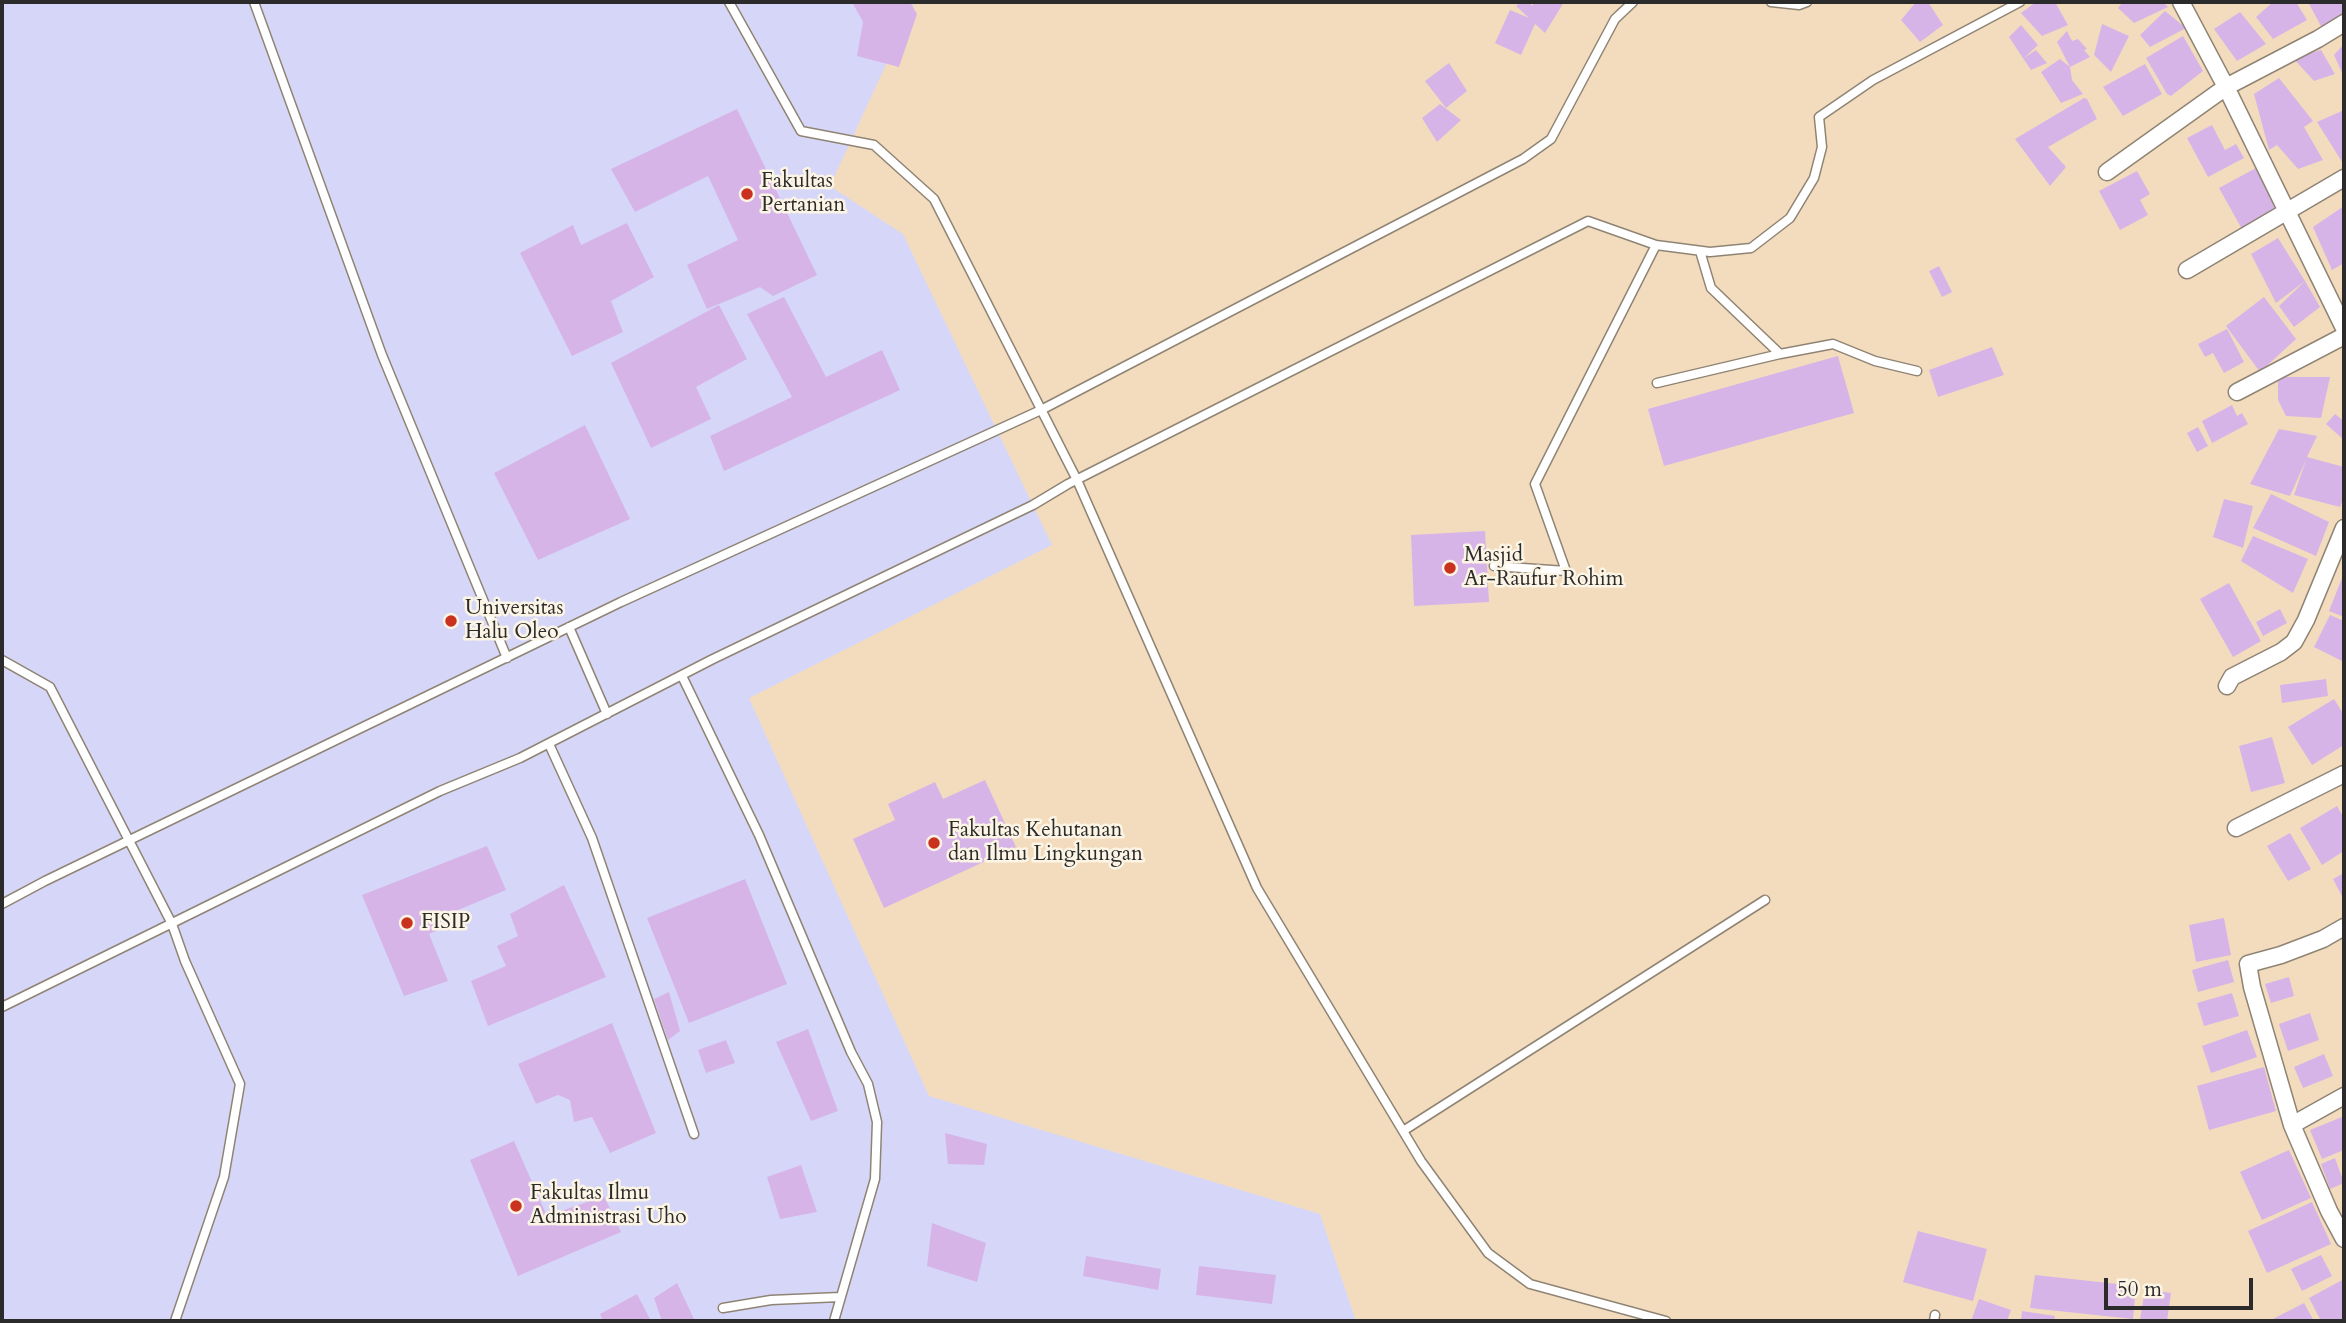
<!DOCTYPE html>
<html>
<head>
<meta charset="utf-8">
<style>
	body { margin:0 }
	#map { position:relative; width:2346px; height:1323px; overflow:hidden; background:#f3dcbe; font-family:Cardo,serif }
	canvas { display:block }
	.frame { position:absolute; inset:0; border:4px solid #2b2b2b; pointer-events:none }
	.scale { position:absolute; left:2104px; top:1278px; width:149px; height:32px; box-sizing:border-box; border:4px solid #2b2b2b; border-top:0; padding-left:9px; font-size:21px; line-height:24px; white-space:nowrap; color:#2b2b2b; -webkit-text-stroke:5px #fcf5e5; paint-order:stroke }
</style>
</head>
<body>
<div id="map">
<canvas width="2346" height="1323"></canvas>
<div class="frame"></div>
<div class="scale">50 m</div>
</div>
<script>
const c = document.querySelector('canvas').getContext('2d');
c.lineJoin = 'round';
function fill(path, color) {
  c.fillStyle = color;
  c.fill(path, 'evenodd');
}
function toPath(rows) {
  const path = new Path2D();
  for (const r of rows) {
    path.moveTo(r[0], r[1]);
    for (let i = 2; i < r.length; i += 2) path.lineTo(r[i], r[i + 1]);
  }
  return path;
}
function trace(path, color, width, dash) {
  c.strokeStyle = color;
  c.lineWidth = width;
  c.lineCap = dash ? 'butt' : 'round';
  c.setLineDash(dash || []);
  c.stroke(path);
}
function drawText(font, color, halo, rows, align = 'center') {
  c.font = font + ' Cardo,serif';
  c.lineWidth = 5;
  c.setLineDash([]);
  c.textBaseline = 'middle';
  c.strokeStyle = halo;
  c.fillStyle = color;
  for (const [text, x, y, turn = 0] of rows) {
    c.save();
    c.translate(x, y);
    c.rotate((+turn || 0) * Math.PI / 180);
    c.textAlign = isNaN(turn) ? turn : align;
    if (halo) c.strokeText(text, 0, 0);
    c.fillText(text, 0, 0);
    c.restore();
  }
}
const built = toPath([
	[2,2,915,2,830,186,903,234,1052,545,749,698,929,1096,1320,1214,1356,1321,2,1321]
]);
const building = toPath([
	[852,2,910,2,917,14,899,67,857,56,863,22],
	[1521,2,1529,2,1532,6,1535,2,1564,2,1545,33,1535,24,1521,55,1495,43,1510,10,1529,18,1516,6],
	[1916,2,1928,2,1943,25,1920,42,1901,20],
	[2036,2,2055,2,2068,25,2042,36,2021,13],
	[2123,2,2163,2,2168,7,2134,23,2118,8],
	[2273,2,2296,2,2307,20,2273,39,2256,17],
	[2308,2,2344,2,2344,16,2322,28],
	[2165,11,2186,28,2150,47,2140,35],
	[2240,12,2266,44,2237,61,2214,29],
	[2102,24,2129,36,2111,72,2094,55],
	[2021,25,2038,45,2024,58,2036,50,2047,63,2031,70,2009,37],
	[2067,31,2072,41,2078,39,2087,49,2084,50,2090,57,2070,67,2057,42],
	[2183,36,2203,71,2171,96,2167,94,2146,58],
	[2344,44,2344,77,2334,55],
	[2321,50,2335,74,2314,81,2291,56,2297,57],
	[2060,59,2070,67,2072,80,2083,94,2061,103,2041,72],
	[1449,63,1467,91,1446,108,1425,81],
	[2145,64,2162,94,2123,116,2103,87],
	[2279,78,2313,121,2304,127,2323,160,2298,169,2277,145,2269,150,2254,94],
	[2084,98,2087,99,2097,119,2048,147,2066,167,2050,186,2015,139],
	[1440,104,1461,120,1437,142,1422,118],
	[737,109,817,275,773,296,760,287,707,309,687,265,738,240,708,176,635,212,611,169],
	[2344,110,2344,165,2317,122],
	[2212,125,2225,150,2236,144,2244,158,2208,177,2187,138],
	[2256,168,2279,212,2243,231,2219,188],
	[2137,171,2150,194,2140,200,2148,215,2120,230,2099,191],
	[2344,206,2344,263,2332,270,2313,227],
	[627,223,654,277,611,301,623,332,572,356,520,253,573,225,581,245],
	[2278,238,2305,281,2276,303,2251,254],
	[1939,266,1952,292,1942,297,1929,271],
	[2305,281,2320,307,2294,327,2279,306],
	[784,297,826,377,882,350,900,390,724,471,710,436,792,397,747,314],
	[2264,297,2296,339,2260,372,2226,326],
	[719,305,747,359,696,387,711,419,651,448,611,363],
	[2227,329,2244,362,2224,373,2213,353,2205,357,2198,344],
	[1992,347,2004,375,1938,397,1929,370],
	[1838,356,1854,413,1664,466,1648,409],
	[2278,377,2330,377,2321,418,2286,416,2278,400],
	[2232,405,2237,416,2242,413,2248,424,2212,443,2202,421],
	[2335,414,2344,421,2344,440,2326,424],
	[585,425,630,519,538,560,494,473],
	[2198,427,2208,446,2197,452,2187,433],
	[2279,429,2317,436,2307,457,2344,467,2344,497,2340,507,2294,495,2306,460,2290,496,2250,484],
	[2271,494,2329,522,2316,556,2253,528],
	[2224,499,2253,506,2243,548,2213,537],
	[1485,531,1489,602,1414,606,1411,535],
	[2253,536,2308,559,2293,593,2241,561],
	[2344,573,2344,617,2329,611],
	[2229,583,2261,641,2233,657,2200,599],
	[2280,609,2287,623,2263,636,2256,622],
	[2330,615,2344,621,2344,662,2314,647],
	[2326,679,2328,696,2282,703,2280,685],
	[2334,699,2344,715,2344,745,2312,765,2288,727],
	[2272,737,2285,783,2251,792,2239,746],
	[985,780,1016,847,884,908,853,839,895,820,888,804,935,782,943,799],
	[2337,806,2344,818,2344,851,2322,865,2300,828],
	[2290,833,2311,869,2288,881,2267,846],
	[487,846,506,890,439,918,443,928,429,934,448,981,404,996,362,895],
	[2344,873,2344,900,2333,879],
	[745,879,787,984,689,1023,647,918],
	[564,885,606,977,488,1026,471,981,506,966,497,946,518,936,510,914],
	[2224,918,2231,955,2196,962,2189,925],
	[2228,960,2234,982,2198,992,2192,970],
	[2289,977,2294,996,2271,1003,2265,984],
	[669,992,680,1031,668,1040,654,999],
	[2232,993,2239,1016,2204,1026,2197,1003],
	[2310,1013,2319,1040,2288,1051,2279,1024],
	[612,1023,656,1133,610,1153,592,1117,574,1122,570,1100,558,1095,536,1104,518,1064],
	[808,1029,838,1111,811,1121,776,1042],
	[2247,1030,2257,1057,2211,1073,2202,1046],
	[726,1040,735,1063,706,1073,698,1050],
	[2324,1054,2333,1076,2303,1088,2294,1067],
	[2264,1067,2276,1111,2209,1130,2197,1086],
	[2342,1117,2344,1150,2322,1159,2310,1130],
	[945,1133,987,1144,984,1165,948,1164],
	[514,1141,547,1216,604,1196,621,1232,518,1276,470,1160],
	[2289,1150,2311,1198,2262,1220,2240,1172],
	[2335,1158,2344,1183,2330,1189,2321,1164],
	[801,1165,817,1212,780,1219,767,1177],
	[2312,1202,2331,1244,2267,1273,2248,1231],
	[932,1223,986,1243,977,1282,927,1266],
	[1918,1231,1987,1249,1973,1301,1903,1282],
	[2321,1255,2332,1276,2302,1291,2291,1269],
	[1086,1256,1161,1269,1158,1290,1083,1276],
	[1199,1266,1276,1275,1272,1304,1196,1295],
	[2035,1275,2136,1286,2133,1319,2030,1308],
	[2344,1279,2344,1321,2321,1321,2309,1298],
	[677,1283,695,1321,662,1321,654,1298],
	[2145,1289,2171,1293,2167,1321,2140,1320],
	[637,1294,651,1321,603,1321,600,1314],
	[1979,1299,2011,1310,2007,1321,1971,1321],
	[2304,1303,2314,1321,2269,1321],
	[2022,1311,2055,1316,2054,1321,2021,1321]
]);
const lane = toPath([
	[254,2,382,355,507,658],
	[729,2,801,131,874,145,934,199,1077,480,1257,888,1421,1161,1488,1253,1530,1284,1666,1321],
	[1771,2,1799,5,1807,2],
	[1780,354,1833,344,1875,361,1917,371],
	[1657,383,1780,354,1711,288,1700,251],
	[1494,566,1566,571,1535,484,1656,245],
	[569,627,607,714],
	[2,660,50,687,172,924,185,961,240,1084,224,1177,175,1321],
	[682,676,759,835,851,1052,868,1084,877,1122,875,1179,834,1321],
	[549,744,592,838,694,1134],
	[2,904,45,881,621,602,1041,410,1523,159,1551,139,1615,19,1633,2],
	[2,1007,440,791,520,758,713,659,1033,505,1068,484,1588,221,1656,245,1710,252,1751,248,1790,218,1814,178,1822,147,1819,117,1873,80,2020,2],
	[1403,1131,1765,900],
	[723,1308,771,1300,840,1297],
	[1934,1321,1935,1315]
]);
const street = toPath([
	[2181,2,2226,87,2318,39,2344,23],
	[2107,172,2226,87,2344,328],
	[2187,270,2344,178],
	[2237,392,2344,336],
	[2227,686,2232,677,2281,652,2294,642,2306,620,2344,528],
	[2236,828,2344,774],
	[2344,927,2323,939,2281,955,2248,964,2252,987,2292,1125,2329,1211,2344,1239],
	[2292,1125,2344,1096]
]);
const markers = [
	[747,194,7,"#c8321e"],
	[1450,568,7,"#c8321e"],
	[451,621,7,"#c8321e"],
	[934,843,7,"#c8321e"],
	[407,923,7,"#c8321e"],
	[516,1206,7,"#c8321e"]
];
const poiNames = [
	["Fakultas",761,182],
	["Pertanian",761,206],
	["Masjid",1464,556],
	["Ar-Raufur Rohim",1464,580],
	["Universitas",465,609],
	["Halu Oleo",465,633],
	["Fakultas Kehutanan",948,831],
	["dan Ilmu Lingkungan",948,855],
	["FISIP",421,923],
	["Fakultas Ilmu",530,1194],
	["Administrasi Uho",530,1218]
];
fill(built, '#d6d7f8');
fill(building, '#d6b4e8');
trace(lane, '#8f8474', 11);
trace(street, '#8f8474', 19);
trace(lane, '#fff', 8);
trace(street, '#fff', 16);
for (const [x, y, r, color] of markers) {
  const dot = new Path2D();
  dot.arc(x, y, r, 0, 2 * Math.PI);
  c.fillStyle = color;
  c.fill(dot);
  trace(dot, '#fcf5e5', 2.5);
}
drawText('21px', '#2b2b2b', '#fcf5e5', poiNames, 'left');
</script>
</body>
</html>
